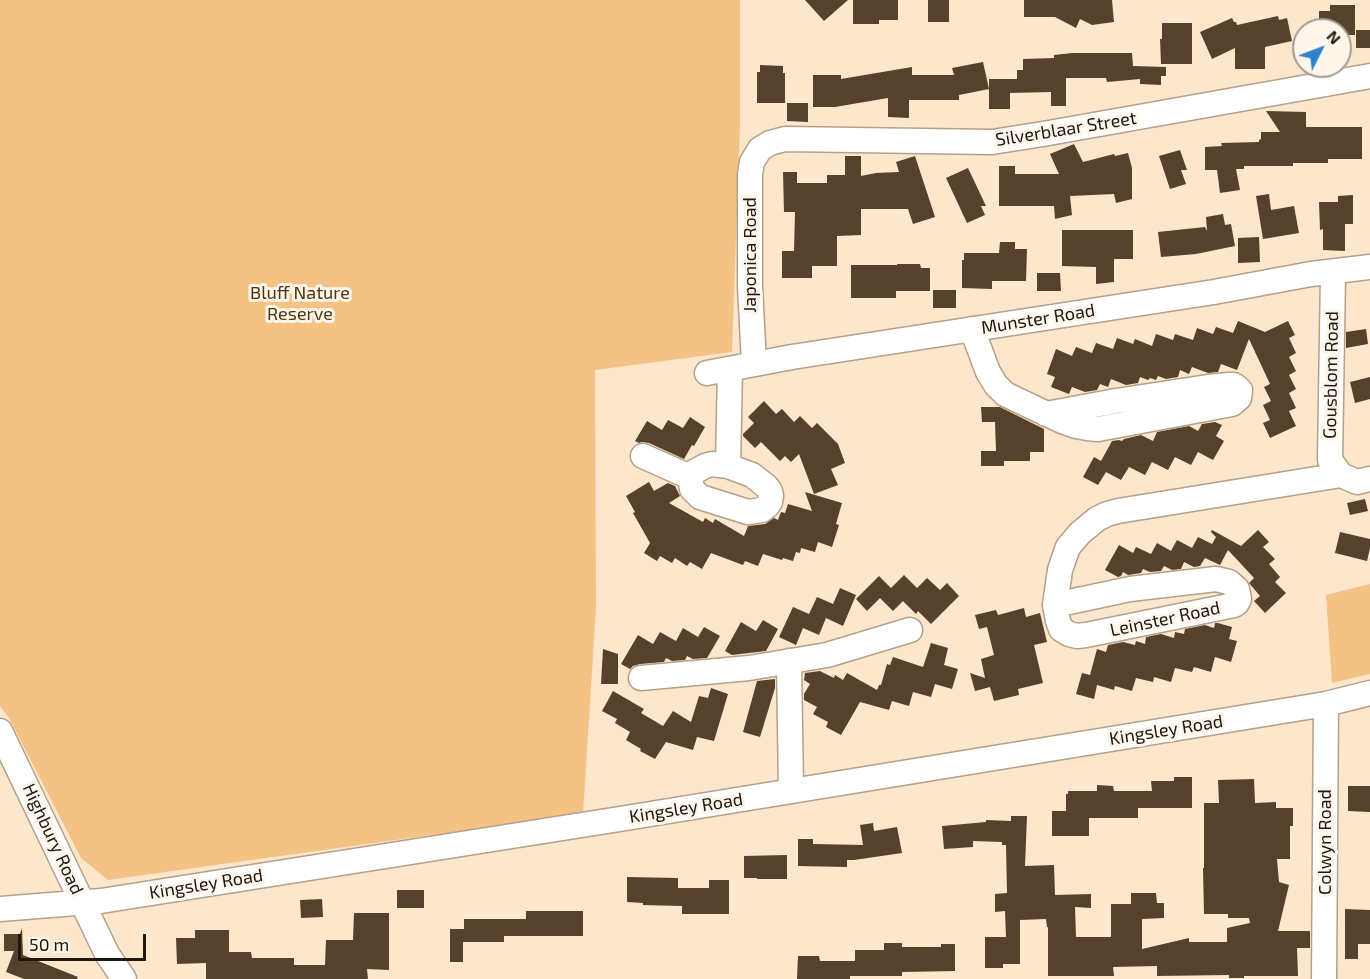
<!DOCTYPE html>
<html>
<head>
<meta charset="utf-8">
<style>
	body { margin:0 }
	#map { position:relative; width:1370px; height:979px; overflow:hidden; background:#fce6cc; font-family:"Exo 2",sans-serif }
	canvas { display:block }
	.north { position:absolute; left:1292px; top:18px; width:60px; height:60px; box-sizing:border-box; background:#fef5eb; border:2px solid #a49c93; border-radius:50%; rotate:48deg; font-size:16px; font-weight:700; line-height:24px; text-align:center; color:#1e170e }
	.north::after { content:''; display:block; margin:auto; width:21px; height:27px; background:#2d81cf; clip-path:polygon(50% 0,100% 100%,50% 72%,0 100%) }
	.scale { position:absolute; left:18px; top:934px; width:128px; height:27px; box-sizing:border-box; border:3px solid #1e170e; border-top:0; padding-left:8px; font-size:18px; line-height:21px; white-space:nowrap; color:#1e170e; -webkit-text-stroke:4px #fef5eb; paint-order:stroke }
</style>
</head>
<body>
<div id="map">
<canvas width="1370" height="979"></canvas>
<div class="north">N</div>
<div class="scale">50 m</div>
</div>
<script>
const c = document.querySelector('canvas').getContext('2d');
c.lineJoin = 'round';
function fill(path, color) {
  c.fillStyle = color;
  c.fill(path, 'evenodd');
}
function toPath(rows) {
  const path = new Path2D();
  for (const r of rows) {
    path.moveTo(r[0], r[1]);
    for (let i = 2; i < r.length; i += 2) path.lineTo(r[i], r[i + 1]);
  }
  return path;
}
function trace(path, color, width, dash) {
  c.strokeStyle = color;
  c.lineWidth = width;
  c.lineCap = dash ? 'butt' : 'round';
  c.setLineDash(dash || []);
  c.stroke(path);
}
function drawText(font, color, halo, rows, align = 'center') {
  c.font = font + ' "Exo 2",sans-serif';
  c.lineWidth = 6;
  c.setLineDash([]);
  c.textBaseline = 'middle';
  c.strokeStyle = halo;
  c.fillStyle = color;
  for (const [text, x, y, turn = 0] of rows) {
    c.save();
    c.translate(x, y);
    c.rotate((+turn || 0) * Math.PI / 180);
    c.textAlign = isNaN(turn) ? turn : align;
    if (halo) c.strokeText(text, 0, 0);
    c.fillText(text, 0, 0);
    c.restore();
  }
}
const green = toPath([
	[0,0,740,0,740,125,732,352,595,370,596,608,583,814,108,880,81,858,9,718,0,706],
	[1370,584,1370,674,1332,683,1326,595]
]);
const building = toPath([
	[805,0,848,0,824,21],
	[853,0,898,0,898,20,879,20,879,24,853,24],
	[928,0,949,0,949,22,928,22],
	[1024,0,1112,0,1114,22,1092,25,1080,19,1076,28,1055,17,1024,17],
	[1330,5,1355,5,1355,35,1340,35,1340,30,1319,30,1319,11,1330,11],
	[1278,16,1279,20,1287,18,1292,41,1265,47,1265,69,1235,69,1235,48,1212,59,1200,32,1232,18,1234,22,1236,22,1237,25],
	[1162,23,1192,23,1192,64,1161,64,1160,39,1162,39],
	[1356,30,1370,30,1370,48,1356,48],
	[1072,53,1132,53,1133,66,1166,67,1166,76,1161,76,1161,85,1140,84,1140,79,1107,82,1106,78,1066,78,1066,106,1051,106,1051,92,1010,93,1010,109,989,109,989,79,1017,79,1017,70,1023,70,1023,59,1054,58,1054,55],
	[983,62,989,89,959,95,959,100,909,100,909,118,888,117,888,98,835,107,813,107,813,75,841,75,841,79,912,67,912,75,954,75,952,68],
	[760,65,783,66,783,73,785,73,785,103,757,103,757,72,760,72],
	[787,103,808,103,808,122,787,121],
	[1266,111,1306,112,1306,127,1362,127,1362,159,1328,159,1328,163,1293,163,1293,166,1244,166,1244,169,1236,169,1240,190,1220,193,1217,170,1205,170,1205,147,1222,146,1221,143,1259,142,1259,140,1261,139,1261,132,1280,132],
	[1074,144,1083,162,1114,154,1115,156,1128,153,1132,168,1132,199,1116,203,1114,194,1070,196,1072,215,1055,219,1054,206,999,206,999,166,1015,166,1015,174,1059,174,1050,154],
	[1180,150,1187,170,1181,170,1186,184,1170,189,1159,156],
	[845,156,861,156,861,176,876,173,899,172,896,162,915,156,935,217,913,224,908,209,861,209,861,235,837,236,837,266,812,266,812,278,782,278,782,251,794,251,795,212,784,212,783,172,797,172,797,183,827,183,827,175,845,175],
	[968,168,986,206,981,206,985,215,967,223,946,178],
	[1269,194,1271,210,1294,206,1299,233,1263,239,1256,196],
	[1353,195,1353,224,1345,224,1345,251,1323,250,1323,229,1320,230,1319,202,1338,202,1338,196],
	[1223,214,1225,225,1231,224,1235,246,1196,254,1161,257,1158,232,1205,227,1207,231,1206,217],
	[1062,230,1133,230,1133,259,1114,259,1114,282,1096,284,1096,267,1062,266],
	[1259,237,1260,262,1238,263,1238,238],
	[1000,242,1015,242,1015,249,1027,249,1026,281,992,281,992,289,962,288,962,260,964,260,964,253,999,253],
	[897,264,920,264,921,268,930,268,930,291,896,291,896,298,851,298,851,265,897,265],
	[1037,273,1060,273,1061,291,1037,291],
	[933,290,956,290,956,308,933,308],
	[1238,321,1265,332,1288,321,1295,335,1289,338,1296,353,1289,357,1296,371,1289,375,1296,389,1289,393,1296,408,1289,411,1296,426,1270,438,1263,423,1270,420,1263,405,1271,401,1264,387,1270,384,1249,339,1237,370,1221,364,1218,372,1208,373,1192,367,1189,374,1180,370,1178,377,1166,379,1158,376,1156,380,1150,378,1148,380,1140,377,1138,383,1126,385,1111,379,1108,387,1100,384,1097,390,1085,392,1072,387,1069,394,1051,387,1055,377,1047,374,1056,349,1072,356,1076,347,1092,353,1096,343,1113,349,1117,338,1133,344,1135,339,1152,346,1156,334,1173,340,1175,334,1193,340,1197,328,1213,334,1216,327,1233,333],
	[1366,329,1368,344,1346,348,1346,332],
	[1370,377,1370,399,1355,403,1350,382],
	[764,401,776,414,782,409,794,422,800,416,812,428,817,423,838,444,845,463,831,469,838,485,814,494,799,454,791,462,785,456,780,461,761,442,755,448,743,436,743,434,754,423,748,417],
	[981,407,1000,407,1044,429,1044,452,1030,452,1030,461,1004,461,1004,466,981,466,981,451,996,451,995,422,982,422],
	[690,417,705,427,694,446,692,445,684,459,649,443,642,442,639,443,635,441,647,421,662,430,668,420,683,428],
	[1215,422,1222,425,1216,436,1224,441,1213,460,1198,452,1191,465,1175,457,1168,470,1152,462,1145,475,1129,467,1121,480,1106,472,1098,485,1083,477,1094,457,1101,461,1112,441,1119,440,1122,441,1124,439,1141,435,1153,441,1157,432,1189,426,1198,431,1202,424],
	[649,482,654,491,668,483,675,486,680,496,669,503,703,522,705,518,713,523,715,519,744,536,748,526,765,524,774,518,778,520,781,512,785,513,788,504,812,511,805,492,842,503,836,524,839,525,832,547,818,542,815,552,801,548,800,553,796,552,793,561,783,558,782,560,763,554,758,566,745,561,743,565,711,553,702,569,690,562,687,566,675,558,672,563,660,556,657,561,644,553,650,543,633,513,635,512,626,496],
	[1365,499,1368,511,1350,515,1347,503],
	[1212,530,1241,546,1258,530,1269,542,1263,547,1275,559,1269,564,1280,577,1275,582,1286,593,1265,613,1254,601,1260,596,1249,583,1254,578,1228,550,1220,565,1205,558,1200,566,1194,567,1184,562,1181,569,1172,570,1164,566,1161,571,1150,572,1143,569,1141,573,1128,575,1123,572,1121,576,1118,577,1105,570,1119,545,1133,553,1136,547,1151,554,1157,543,1171,551,1177,540,1192,548,1198,537,1212,544,1216,537,1211,532],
	[1340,532,1370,539,1370,548,1367,561,1335,553],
	[904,575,917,588,927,578,940,590,947,583,959,596,931,624,918,611,916,614,903,601,893,611,880,598,867,611,856,599,879,576,891,588],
	[840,588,856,595,843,626,826,618,819,635,803,628,796,645,779,637,793,607,809,614,817,597,833,604],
	[1024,608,1026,617,1040,613,1047,642,1034,645,1043,683,1018,689,1019,695,994,701,990,687,975,691,970,673,985,678,981,659,994,655,987,627,979,629,975,615,996,610,998,615],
	[763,620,778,629,766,651,732,655,725,651,741,622,756,631],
	[1215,623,1218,623,1232,627,1229,639,1237,641,1231,662,1215,657,1211,672,1194,667,1192,672,1175,668,1171,682,1154,677,1153,682,1136,678,1132,691,1115,686,1114,690,1097,685,1094,699,1076,694,1082,673,1090,675,1097,649,1106,652,1108,645,1123,642,1135,645,1136,641,1145,644,1146,637,1161,634,1174,638,1175,632,1184,634,1185,629,1205,625,1214,628],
	[704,627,720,636,707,658,693,659,687,656,685,660,672,661,666,658,664,662,640,664,633,666,630,669,621,664,638,635,653,644,660,632,676,641,683,628,698,637],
	[931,643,948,648,944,665,958,669,952,689,935,684,931,697,913,692,909,706,892,701,889,710,860,702,841,735,826,727,828,722,813,714,817,707,804,700,804,694,810,684,804,680,805,673,820,671,834,678,835,675,843,680,847,673,877,690,879,685,881,685,887,664,890,665,893,657,923,667],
	[603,649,618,654,618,684,601,684],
	[775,679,775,688,760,737,743,732,757,681],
	[711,688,728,694,714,741,697,737,693,750,666,742,655,759,640,751,641,749,626,740,630,732,615,723,617,719,602,711,613,691,644,709,641,713,663,726,673,711,691,722,699,696,708,698],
	[1174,777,1192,777,1192,808,1138,808,1138,818,1089,818,1089,836,1052,836,1052,811,1066,811,1066,794,1068,794,1068,791,1097,791,1097,785,1113,786,1114,791,1152,791,1151,781,1174,781],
	[1254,779,1255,803,1276,802,1276,808,1293,808,1293,826,1290,826,1290,859,1277,859,1279,882,1289,885,1278,931,1310,931,1310,948,1297,948,1298,976,1244,976,1244,978,1229,978,1229,975,1157,976,1157,966,1113,967,1114,976,1048,976,1048,927,1047,927,1046,919,1020,920,1020,964,1003,964,1003,968,985,968,985,937,1006,937,1005,911,995,912,995,894,1007,893,1006,845,1002,845,1002,842,973,841,973,847,944,849,942,826,986,822,986,820,1011,821,1011,816,1027,816,1025,866,1054,865,1055,895,1091,894,1091,908,1075,907,1076,937,1111,937,1111,904,1131,904,1131,893,1156,893,1157,903,1164,903,1164,918,1142,919,1142,949,1189,938,1189,942,1227,942,1227,928,1250,923,1249,918,1228,918,1228,914,1204,914,1203,868,1204,868,1204,803,1219,803,1218,780],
	[1348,786,1370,786,1370,812,1348,811],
	[873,823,874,831,897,827,902,853,854,860,847,860,847,867,798,866,798,839,813,839,813,844,863,845,860,825],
	[787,855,787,879,757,879,757,878,744,878,744,856],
	[627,877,678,878,678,888,709,888,709,880,729,880,729,914,682,914,682,906,643,905,643,903,627,902],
	[397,890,424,890,424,908,397,908],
	[322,899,323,917,301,918,300,900],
	[1345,909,1370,910,1370,944,1358,944,1358,959,1345,959],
	[526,911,583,911,583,936,504,936,504,942,463,942,463,962,450,962,450,929,464,929,464,919,526,919],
	[354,913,389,913,389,970,367,969,368,979,206,979,206,963,177,964,176,938,195,938,195,930,229,930,229,952,251,952,252,958,294,958,294,965,325,965,326,940,353,940],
	[22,928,23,955,78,977,77,979,24,979,6,972,14,951,4,951,4,934,20,934],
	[884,943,902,943,902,947,941,947,941,944,955,944,955,971,902,972,902,976,850,976,850,979,797,979,798,956,819,956,820,961,855,961,855,950,884,950]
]);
const minor = toPath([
	[1333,273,1330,460,1341,475],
	[972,329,988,372,996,385,1005,394,1028,405,1062,421,1076,426,1087,428,1098,429,1232,404,1239,398,1240,390,1234,385,1229,385,1208,387,1116,401,1046,414],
	[754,364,750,287,750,174,752,162,760,149,770,143,785,139,992,142,1043,134,1370,76],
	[707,373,792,357,1214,292,1311,274,1370,267],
	[643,456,690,477,694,472,705,466,712,464,728,466,730,369],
	[690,477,692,489,700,497,748,512,762,510,767,506,770,502,771,496,770,491,766,486,752,475,728,466],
	[1055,605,1130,589,1216,579,1229,582,1237,589,1239,599,1237,603,1234,605,1086,635,1077,636,1069,634,1061,629,1058,621,1055,605,1060,570,1068,547,1080,533,1097,519,1107,514,1118,511,1341,475,1357,482,1370,479],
	[789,661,791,790],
	[641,678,749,668,827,655,910,630],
	[0,731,107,954,124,979],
	[0,909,101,901,626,818,1326,704,1370,693],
	[1324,979,1326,704]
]);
const streetNames = [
	["Silverblaar Street",1066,129,-9],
	["Japonica Road",750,255,-90],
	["Munster Road",1038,319,-9],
	["Gousblom Road",1331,375,-89],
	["Leinster Road",1165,619,-12],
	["Kingsley Road",1166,730,-9],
	["Kingsley Road",686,808,-9],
	["Highbury Road",53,839,65],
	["Colwyn Road",1325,842,-90],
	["Kingsley Road",206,884,-9]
];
const parkNames = [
	["Bluff Nature",300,293],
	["Reserve",300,314]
];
fill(green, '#f5c285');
fill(building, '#54422c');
trace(minor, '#b5a088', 27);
trace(minor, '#fff', 24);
drawText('18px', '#1e170e', '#fef5eb', streetNames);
drawText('18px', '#4f340f', '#fef5eb', parkNames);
</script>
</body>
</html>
